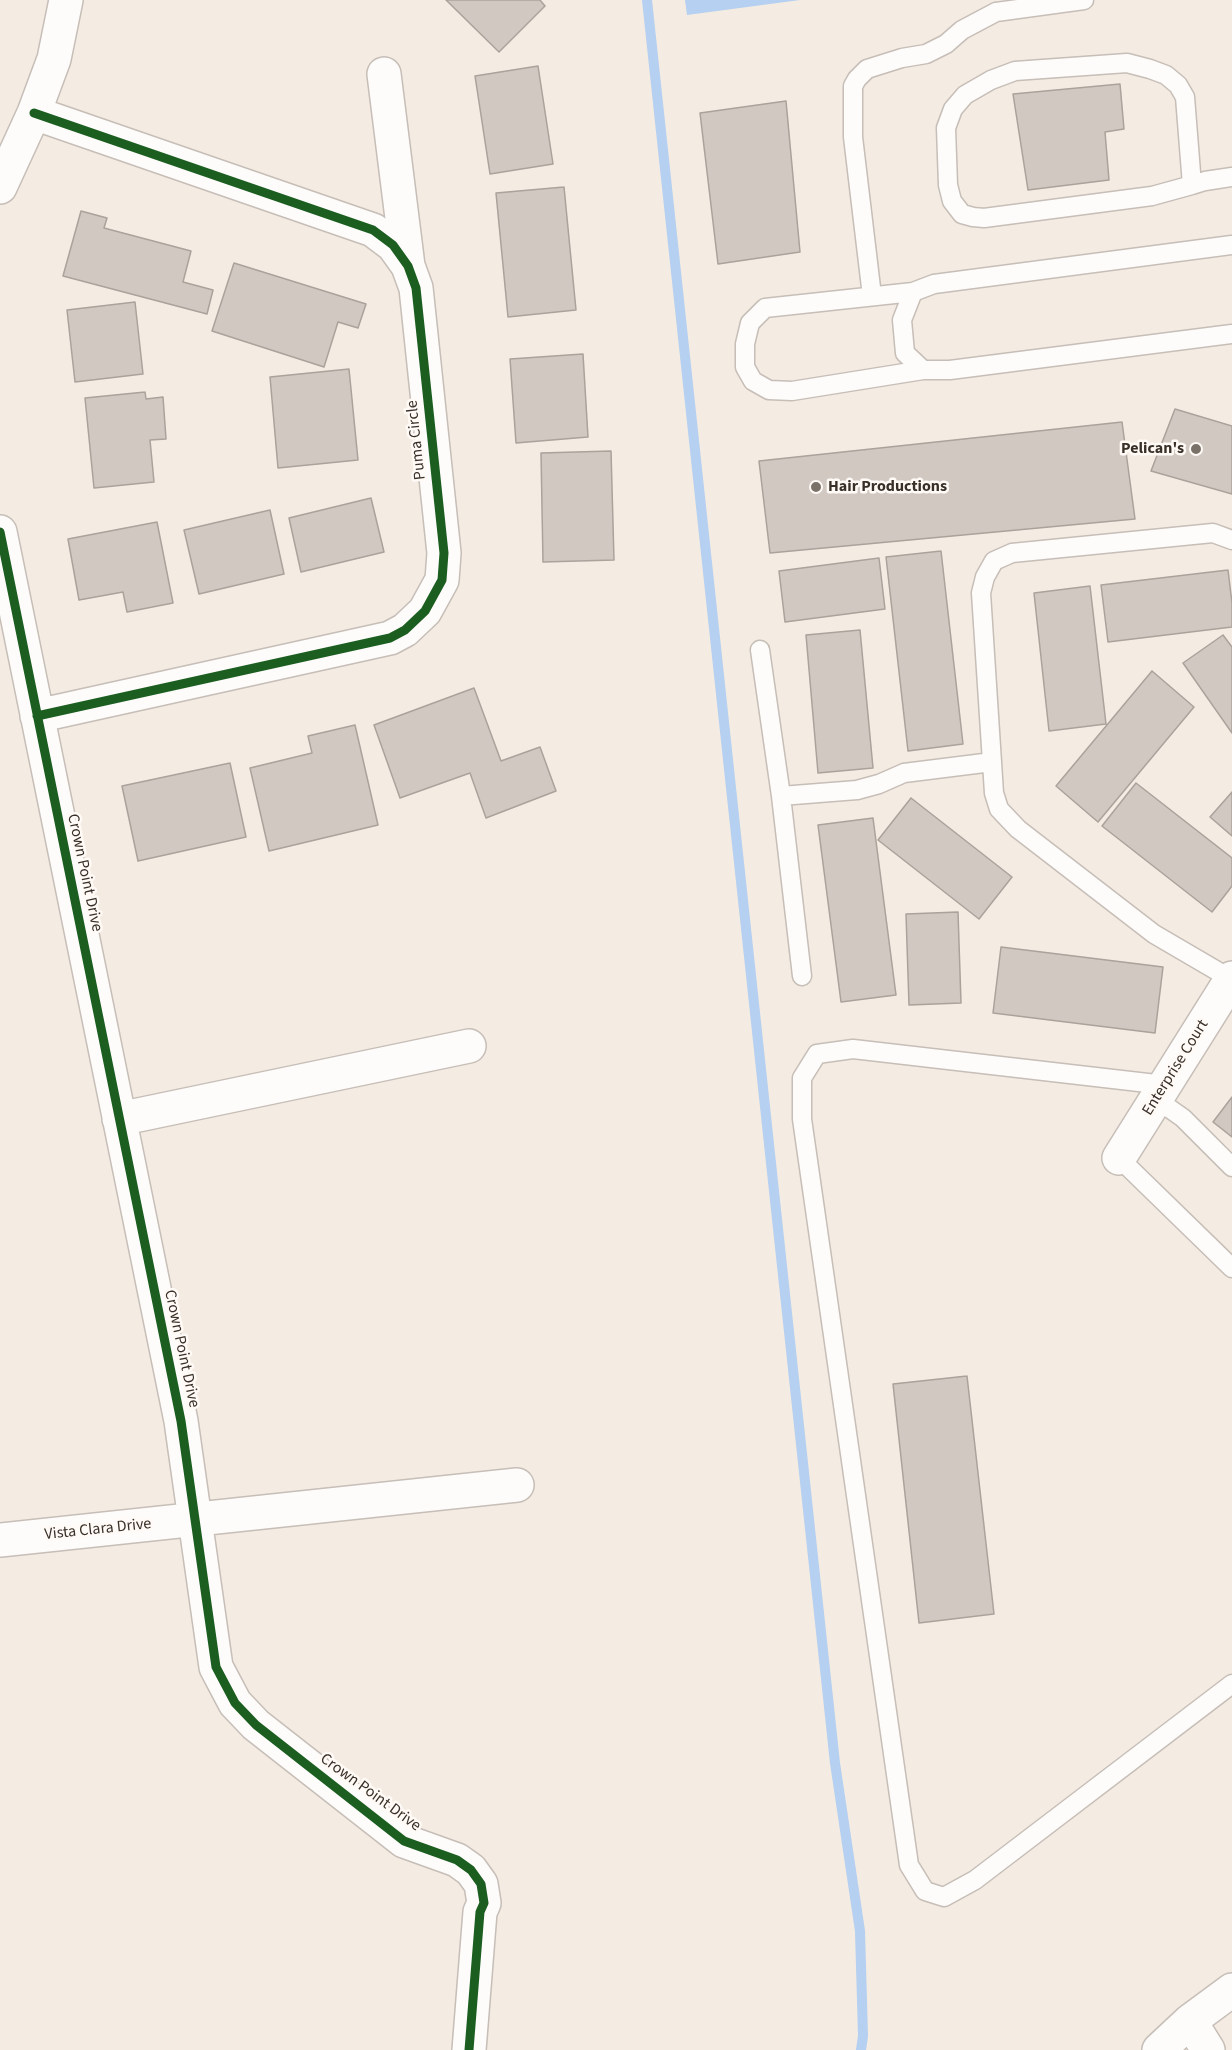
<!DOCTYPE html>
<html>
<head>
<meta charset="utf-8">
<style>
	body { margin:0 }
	canvas { display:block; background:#f4ebe2 }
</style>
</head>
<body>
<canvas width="1232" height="2050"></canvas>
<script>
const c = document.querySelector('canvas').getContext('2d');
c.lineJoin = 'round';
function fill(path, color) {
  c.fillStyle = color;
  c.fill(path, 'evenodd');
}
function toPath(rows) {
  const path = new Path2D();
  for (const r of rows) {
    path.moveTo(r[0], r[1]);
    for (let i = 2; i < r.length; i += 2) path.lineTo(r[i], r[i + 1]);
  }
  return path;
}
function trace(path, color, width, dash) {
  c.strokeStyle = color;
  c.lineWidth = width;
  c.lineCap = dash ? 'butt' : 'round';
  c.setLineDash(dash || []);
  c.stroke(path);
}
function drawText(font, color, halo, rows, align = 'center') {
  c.font = font + ' "Source Sans 3",sans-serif';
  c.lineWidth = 5;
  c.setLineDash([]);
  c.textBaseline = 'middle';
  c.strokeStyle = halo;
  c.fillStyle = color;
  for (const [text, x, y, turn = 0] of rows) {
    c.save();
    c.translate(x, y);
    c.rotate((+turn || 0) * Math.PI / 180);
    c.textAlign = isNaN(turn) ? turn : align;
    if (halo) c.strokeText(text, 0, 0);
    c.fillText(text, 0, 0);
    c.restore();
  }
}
const water = toPath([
	[685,0,800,0,687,15]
]);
const stream = toPath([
	[647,0,835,1763,860,1931,863,2036,861,2050]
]);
const building = toPath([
	[446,0,540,0,545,6,499,52,446,0],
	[538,66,553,164,490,174,475,76,538,66],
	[1120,84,1124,129,1105,132,1109,180,1028,190,1013,94,1120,84],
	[786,101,800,252,718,264,700,113,786,101],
	[564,187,576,310,508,317,496,193,564,187],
	[81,211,107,218,104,228,191,251,183,282,213,290,207,314,63,276,81,211],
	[234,263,366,304,358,328,338,322,324,367,212,331,234,263],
	[135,302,143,374,75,382,67,310,135,302],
	[583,354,588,437,516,443,510,359,583,354],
	[349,369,358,460,278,468,270,377,349,369],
	[145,392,146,399,163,397,166,439,150,440,154,482,94,488,85,398,145,392],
	[1175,409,1232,426,1232,494,1151,471,1175,409],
	[1122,422,1135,519,770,553,759,461,1122,422],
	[611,451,614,560,543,562,541,453,611,451],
	[371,498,384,552,301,572,289,518,371,498],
	[270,510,284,574,199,594,184,530,270,510],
	[157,522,173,603,127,612,123,592,79,600,68,539,157,522],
	[941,551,963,744,908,751,886,557,941,551],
	[879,558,885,609,785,622,779,571,879,558],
	[1228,570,1232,603,1232,627,1108,642,1101,585,1228,570],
	[1090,586,1106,724,1049,731,1034,593,1090,586],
	[860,630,873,768,818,773,806,635,860,630],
	[1223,635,1232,647,1232,733,1183,663,1223,635],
	[1152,671,1194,707,1098,822,1056,786,1152,671],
	[474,688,501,761,540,747,556,791,486,818,470,773,400,798,374,725,474,688],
	[355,725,378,825,269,851,250,768,312,753,308,736,355,725],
	[230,763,246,837,138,861,122,786,230,763],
	[1136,783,1232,858,1232,886,1212,912,1102,826,1136,783],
	[1232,792,1232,836,1210,817,1232,792],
	[911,798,1012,877,979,919,878,840,911,798],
	[873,818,896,995,841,1002,818,825,873,818],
	[958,912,961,1003,909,1005,906,914,958,912],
	[1001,947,1163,967,1155,1033,993,1013,1001,947],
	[1232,1097,1232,1137,1213,1122,1232,1097],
	[967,1376,994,1614,919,1623,893,1384,967,1376]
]);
const service = toPath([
	[1192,185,1185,97,1178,85,1166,75,1150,69,1127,63,1015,71,991,80,965,95,953,109,946,128,948,185,952,201,962,214,973,217,984,218,1152,196,1192,185,1205,181,1232,177],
	[1232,245,934,284,913,292,902,320,905,353,923,370,950,370,1232,334],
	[913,292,765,308,750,323,745,344,745,367,753,381,769,390,792,391,923,370],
	[872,296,853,137,853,86,857,79,867,69,902,58,926,54,946,44,962,30,996,12,1084,0],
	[760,650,781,796],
	[802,976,781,796,857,790,879,784,904,773,992,762],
	[1231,979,1154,934,1018,829,999,809,994,793,981,593,985,577,994,561,1012,553,1213,533,1232,540],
	[1165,1085,853,1049,817,1054,802,1078,802,1119,909,1865,925,1891,944,1897,975,1880,1232,1684],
	[1156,1099,1183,1118,1232,1167],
	[1119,1158,1232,1268]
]);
const minor = toPath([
	[384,74,408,266],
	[34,113,373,230,393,245,408,266,416,288,444,553,442,580,425,611,405,630,390,638,37,716],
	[0,187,34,113,54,59,66,0],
	[0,532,181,1421,216,1667,235,1703,256,1725,404,1841,457,1860,471,1870,481,1884,484,1903,480,1912,469,2050],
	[119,1119,469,1046],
	[1119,1158,1232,978],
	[0,1540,517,1485],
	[1190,2021,1208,2050],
	[1159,2050,1190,2021,1232,1990]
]);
const cycleway = toPath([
	[34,113,373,230,393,245,408,266,416,288,444,553,442,580,425,611,405,630,390,638,37,716],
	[0,532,181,1421,216,1667,235,1703,256,1725,404,1841,457,1860,471,1870,481,1884,484,1903,480,1912,469,2050]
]);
const markers = [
	[1196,449,6,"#7a7169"],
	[816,487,6,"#7a7169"]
];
const streetNames = [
	["Puma Circle",417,440,-96],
	["Crown Point Drive",84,873,78],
	["Enterprise Court",1176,1068,-58],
	["Crown Point Drive",181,1349,78],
	["Vista Clara Drive",98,1530,-6],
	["Crown Point Drive",370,1793,36]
];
const poiNames = [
	["Pelican's",1184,449],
	["Hair Productions",828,487,"left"]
];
fill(water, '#b5d0f0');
trace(stream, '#b5d0f0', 10);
fill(building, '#d1c8c2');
trace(building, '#aba29c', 1.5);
trace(service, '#c6beb7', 21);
trace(minor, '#c6beb7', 36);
trace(service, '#fdfcfb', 18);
trace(minor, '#fdfcfb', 33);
trace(cycleway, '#1b5e20', 9);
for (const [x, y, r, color] of markers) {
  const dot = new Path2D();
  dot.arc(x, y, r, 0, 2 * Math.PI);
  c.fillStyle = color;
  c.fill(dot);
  trace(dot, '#fffaf6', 2);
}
drawText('16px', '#383028', '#fffaf6', streetNames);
drawText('bold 16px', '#383028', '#fffaf6', poiNames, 'right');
</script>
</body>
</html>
